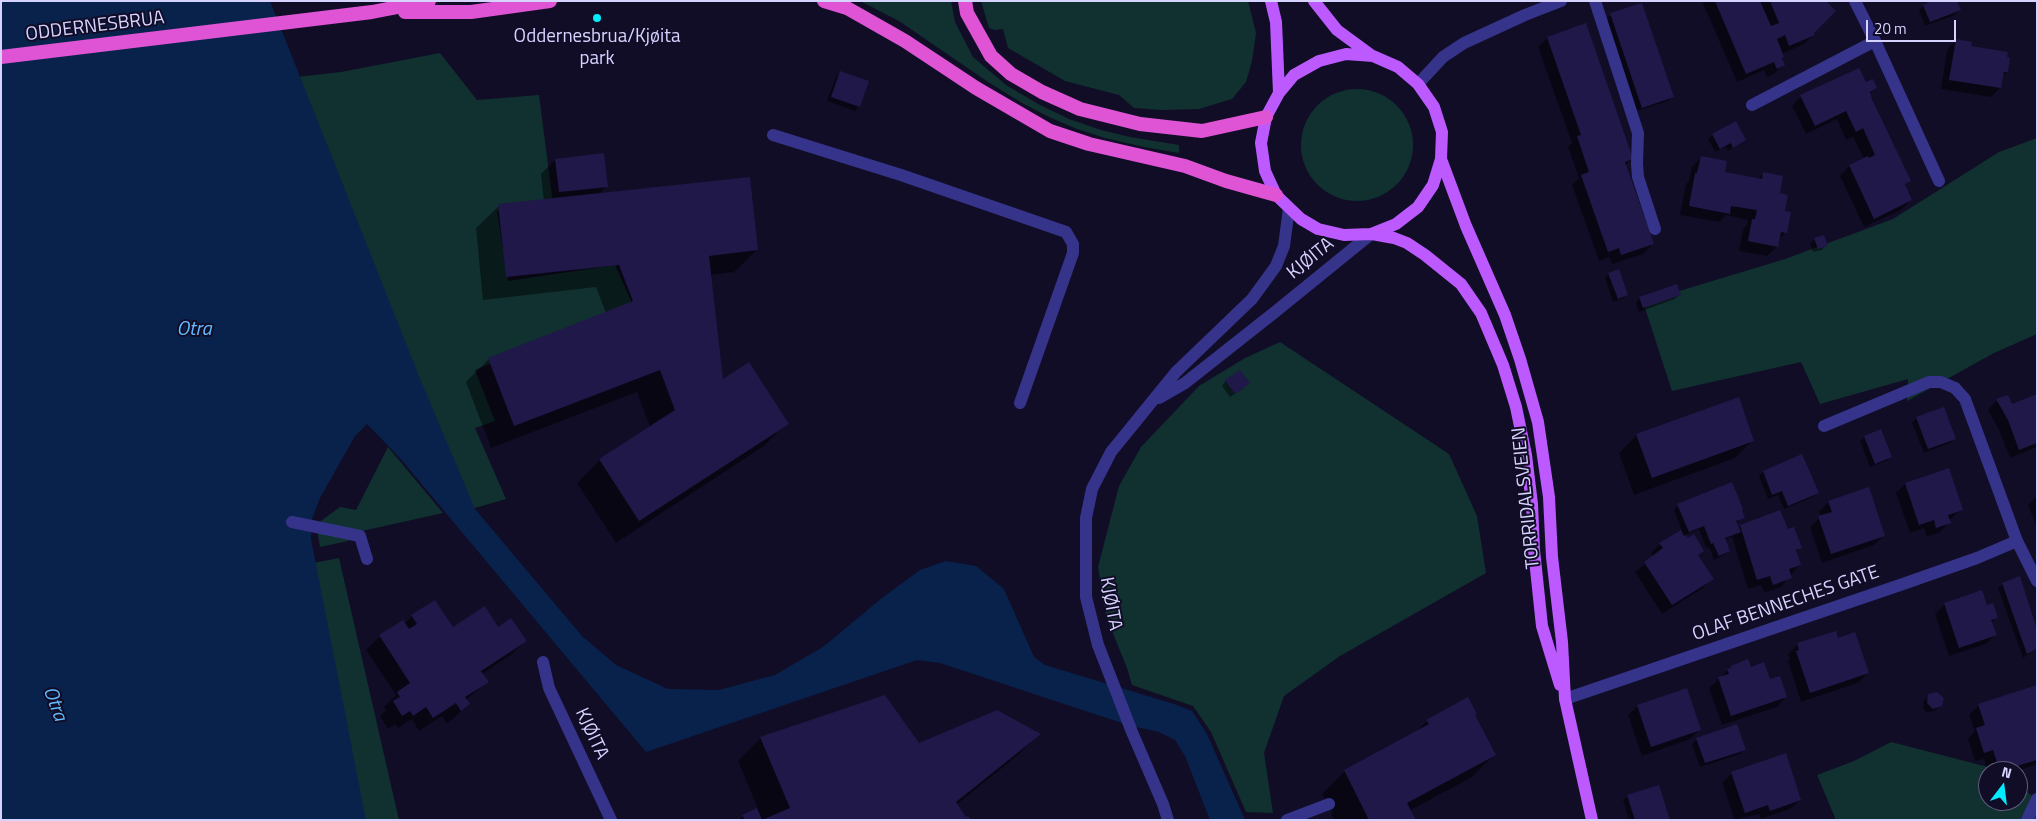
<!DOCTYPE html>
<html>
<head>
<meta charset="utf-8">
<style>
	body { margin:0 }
	#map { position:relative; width:2038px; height:821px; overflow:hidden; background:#110d27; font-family:"Titillium Web",sans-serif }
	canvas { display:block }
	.frame { position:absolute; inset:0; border:2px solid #d7d3ff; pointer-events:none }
	.north { position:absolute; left:1978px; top:761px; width:50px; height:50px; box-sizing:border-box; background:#110d27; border:1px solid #605c7d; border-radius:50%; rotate:15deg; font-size:14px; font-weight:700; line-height:20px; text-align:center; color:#d7d3ff }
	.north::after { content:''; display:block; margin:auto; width:18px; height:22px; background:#00ecfe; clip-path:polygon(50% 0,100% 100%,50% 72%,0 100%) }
	.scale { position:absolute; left:1866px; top:20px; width:90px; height:22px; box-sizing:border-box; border:2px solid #d7d3ff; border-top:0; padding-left:6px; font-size:15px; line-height:18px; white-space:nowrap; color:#d7d3ff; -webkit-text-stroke:4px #110d27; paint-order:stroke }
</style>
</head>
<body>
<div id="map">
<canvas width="2038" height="821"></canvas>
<div class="frame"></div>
<div class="north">N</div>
<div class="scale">20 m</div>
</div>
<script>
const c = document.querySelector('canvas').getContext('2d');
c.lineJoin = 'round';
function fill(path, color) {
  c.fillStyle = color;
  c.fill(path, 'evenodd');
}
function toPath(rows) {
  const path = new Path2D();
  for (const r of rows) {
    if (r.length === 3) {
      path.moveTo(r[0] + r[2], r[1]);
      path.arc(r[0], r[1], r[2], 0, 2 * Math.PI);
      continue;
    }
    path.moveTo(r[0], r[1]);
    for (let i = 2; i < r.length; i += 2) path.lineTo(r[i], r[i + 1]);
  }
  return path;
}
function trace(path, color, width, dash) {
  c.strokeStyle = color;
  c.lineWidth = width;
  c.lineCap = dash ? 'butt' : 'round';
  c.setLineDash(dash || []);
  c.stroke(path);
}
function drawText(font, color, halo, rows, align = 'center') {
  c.font = font + ' "Titillium Web",sans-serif';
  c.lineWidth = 4;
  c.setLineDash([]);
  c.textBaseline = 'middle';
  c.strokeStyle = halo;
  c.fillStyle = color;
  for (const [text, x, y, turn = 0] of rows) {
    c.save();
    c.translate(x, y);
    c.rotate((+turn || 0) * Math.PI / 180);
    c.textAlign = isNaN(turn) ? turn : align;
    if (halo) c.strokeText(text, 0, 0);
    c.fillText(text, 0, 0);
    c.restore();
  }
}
const green = toPath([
	[860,1,951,1,955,22,973,57,1006,85,1040,105,1069,119,1101,130,1130,137,1179,145,1179,153,1144,147,1105,138,1077,129,1051,118,1022,103,988,82,899,21],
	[981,1,1248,1,1256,33,1252,61,1246,82,1232,99,1199,109,1161,110,1134,108,1119,95,1065,81,1008,48,1003,29,995,30,989,28],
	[440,53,477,100,539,95,553,204,497,211,508,281,615,265,633,305,475,370,495,421,475,428,506,499,468,510,296,77,341,72],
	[1357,145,56],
	[2037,138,2037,334,1994,353,1907,401,1908,379,1820,404,1801,362,1672,391,1643,302,1785,259,1893,219,1999,152],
	[1280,342,1449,454,1477,516,1486,573,1340,656,1284,696,1264,753,1273,813,1246,812,1211,732,1193,706,1132,685,1127,668,1106,616,1098,567,1119,486,1141,447,1199,386,1245,358],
	[388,447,443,513,362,531,348,541,320,547,318,535,321,521,340,507,356,510],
	[339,558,399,820,363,820,314,563],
	[1891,742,1992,768,1997,771,1988,771,1988,801,2018,801,2018,786,2037,799,2037,820,1836,820,1817,775,1854,761]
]);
const water = toPath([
	[1,1,270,1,421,381,475,509,582,636,616,665,668,689,719,690,775,675,823,647,882,598,920,570,946,561,976,566,1004,589,1034,657,1045,665,1174,704,1192,711,1207,734,1245,820,1210,820,1185,756,1175,740,1159,732,1128,725,940,663,917,660,646,752,399,457,367,424,355,436,320,498,312,519,311,539,366,820,1,820]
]);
const shadow = toPath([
	[1702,1,1824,1,1813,35,1804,44,1782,54,1784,65,1774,74,1767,77,1764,70,1737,82],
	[1641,4,1672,96,1668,101,1637,111,1606,19,1611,15],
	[1924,6,1959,10,1955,15,1925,26,1919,10],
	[1585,25,1632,159,1625,165,1653,244,1643,254,1612,264,1609,257,1599,261,1572,185,1579,178,1568,147,1572,143,1538,47,1547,38],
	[1956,40,2007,72,2002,76,2000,88,1991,97,1941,89,1947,50],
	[840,72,859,106,855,111,827,101,836,77],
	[1865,84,1876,88,1870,94,1910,181,1904,186,1911,200,1901,210,1864,227,1840,176,1849,166,1864,159,1853,137,1846,140,1837,119,1806,134,1792,106,1801,96],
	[1713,135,1745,140,1728,151,1726,147,1715,152,1708,139],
	[1701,158,1723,173,1758,179,1764,173,1779,194,1784,212,1786,232,1778,240,1777,247,1767,256,1739,251,1743,230,1747,225,1748,220,1726,215,1719,222,1680,215,1686,184,1689,181,1692,167],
	[555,160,607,186,598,195,757,250,734,272,710,275,722,381,787,423,764,446,616,543,577,483,600,460,650,427,637,392,491,448,466,382,489,359,606,313,596,287,483,300,476,228,499,206,544,201,541,174],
	[1814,239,1826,245,1822,250,1813,252,1810,244],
	[1609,274,1627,295,1622,299,1613,302,1605,278],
	[1679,295,1675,299,1639,312,1636,303,1640,298],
	[1226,381,1244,388,1230,397,1222,386],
	[2037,397,2037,447,2010,458,1999,430,1988,410,1997,400,2011,406],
	[1917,418,1954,439,1950,443,1924,453,1912,423],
	[1637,435,1752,441,1735,458,1634,495,1619,453],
	[1865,437,1891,457,1886,461,1870,467,1860,441],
	[1802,456,1817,493,1813,497,1784,509,1778,495,1768,499,1759,476,1763,472],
	[1905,484,1962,509,1949,520,1950,522,1940,532,1927,537,1924,528,1910,533,1896,493],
	[2037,496,2037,527,2028,505],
	[1829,502,1884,536,1874,545,1822,563,1810,527,1821,517,1819,511],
	[1678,505,1741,510,1743,517,1736,523,1738,528,1740,526,1787,531,1800,548,1795,553,1799,565,1781,587,1764,593,1761,585,1748,589,1732,537,1724,540,1728,551,1724,555,1714,560,1709,547,1706,548,1699,529,1685,535,1688,540,1703,550,1697,556,1712,578,1703,588,1662,614,1635,572,1653,557,1651,553,1660,544,1682,531,1674,510],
	[2003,584,2037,633,2037,649,2023,658,1998,588],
	[1945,604,1986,606,1996,617,1991,623,1995,635,1986,644,1949,656,1935,614],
	[412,616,452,629,498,628,525,641,511,655,482,674,487,682,466,700,469,704,447,724,442,716,419,731,412,719,398,728,395,724,388,729,380,716,386,710,384,707,396,695,366,650,380,636,404,624],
	[1838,639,1868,673,1858,683,1801,702,1788,661,1790,659,1788,654,1798,644],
	[1731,667,1750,668,1769,681,1786,697,1777,707,1722,725,1709,688],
	[2037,687,2037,764,2018,771,1988,772,1984,759,1975,761,1968,739,1975,731,1969,715,1979,705],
	[1929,696,1940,705,1936,710,1928,713,1923,708,1924,700],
	[1638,706,1700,729,1690,739,1642,756,1628,715],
	[1474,716,1495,754,1472,777,1409,811,1414,820,1334,820,1331,814,1333,812,1322,794,1345,771,1415,733,1427,721],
	[1039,734,1017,756,956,805,968,820,739,820,743,816,758,809,738,761,761,738,919,745],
	[1697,739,1744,750,1740,754,1700,767,1692,744],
	[1786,755,1800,800,1790,809,1761,819,1759,814,1735,820,1722,783,1732,773],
	[1628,796,1668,820,1629,820,1623,800]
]);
const building = toPath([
	[1715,1,1760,1,1771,26,1779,23,1770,1,1826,1,1836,11,1814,33,1815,35,1789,46,1785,35,1777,39,1784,57,1782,58,1785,65,1777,69,1774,62,1746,74],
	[1932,1,1957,1,1961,10,1930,22,1923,5],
	[1642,3,1674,97,1642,108,1610,13],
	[1586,23,1633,159,1625,162,1654,244,1621,255,1619,248,1608,252,1581,175,1589,172,1577,136,1581,135,1547,37],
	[1956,39,1972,42,1971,46,2008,52,2007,57,2010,58,2008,72,2004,72,2001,88,1949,80],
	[1859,68,1866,82,1873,79,1877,88,1870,92,1872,99,1911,181,1905,184,1912,200,1874,219,1849,165,1868,156,1869,158,1875,155,1863,128,1856,132,1846,111,1815,126,1800,95],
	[840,71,869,81,860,107,831,97],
	[1736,121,1746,140,1733,148,1731,143,1720,149,1712,134],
	[604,153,608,187,559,192,555,159],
	[1701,156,1727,161,1725,172,1762,179,1763,172,1783,176,1780,193,1788,195,1785,211,1791,212,1787,233,1781,232,1778,247,1748,241,1752,219,1755,219,1757,210,1731,206,1730,214,1689,206,1695,173,1697,173],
	[750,177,758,250,709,256,723,379,749,362,789,424,639,521,599,459,675,410,660,370,514,426,488,358,633,301,619,265,506,277,498,204],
	[1824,235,1828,246,1818,249,1814,238],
	[1619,269,1628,295,1618,299,1608,273],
	[1677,284,1681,295,1643,308,1639,297],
	[1240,370,1250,383,1235,394,1225,380],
	[2037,394,2037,443,2019,450,2008,420,1996,399,2008,395,2012,404],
	[1739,397,1754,441,1652,478,1636,434],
	[1944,407,1956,439,1928,449,1916,417],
	[1881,429,1892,457,1875,464,1864,436],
	[1802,454,1819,493,1788,506,1782,491,1772,495,1763,471],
	[1949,468,1963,510,1948,515,1951,523,1936,528,1934,520,1919,525,1905,483],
	[1732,482,1743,509,1742,510,1745,518,1736,521,1741,532,1725,538,1730,551,1719,556,1713,543,1711,544,1704,526,1689,532,1677,504],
	[1869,487,1885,536,1831,554,1818,516,1832,512,1828,501],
	[1780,510,1788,529,1794,527,1802,548,1796,550,1801,565,1789,569,1792,578,1773,585,1770,576,1757,580,1740,525],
	[1681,530,1684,536,1686,535,1688,538,1694,534,1704,551,1698,555,1714,579,1672,605,1644,562,1663,548,1659,543],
	[2020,576,2037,630,2037,649,2027,654,2002,583],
	[1982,590,1987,605,1993,603,1998,618,1991,620,1997,635,1959,648,1944,603],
	[435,600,453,627,485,606,498,627,511,618,527,641,481,671,489,682,465,697,470,704,461,711,456,703,433,718,426,707,413,716,410,711,402,716,393,701,400,697,397,692,410,683,379,635,403,620,409,629,417,624,411,615],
	[1836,631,1838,638,1855,632,1869,673,1810,693,1796,651,1799,650,1797,643],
	[1748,659,1751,667,1764,662,1770,679,1780,676,1787,697,1731,716,1718,677,1729,674,1727,669,1731,668,1731,666],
	[2037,685,2037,760,2000,771,1993,750,1984,753,1976,728,1985,725,1978,704],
	[1687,688,1701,730,1651,747,1637,705],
	[1937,692,1944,698,1942,706,1933,709,1927,703,1928,694],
	[885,695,919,743,997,710,1041,734,956,802,966,817,968,816,971,820,745,820,742,815,757,808,762,820,790,808,760,737],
	[1468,697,1477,714,1475,715,1496,755,1407,803,1416,820,1369,820,1344,770,1429,724,1426,720],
	[1737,724,1746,750,1705,763,1696,738],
	[1786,753,1801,800,1770,811,1768,805,1745,813,1731,772],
	[1659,785,1670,820,1635,820,1627,795]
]);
const service = toPath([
	[1595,1,1638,133,1637,164,1638,177,1655,229],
	[1752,105,1875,41],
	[773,135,901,175,1066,232,1073,244,1073,253,1020,403],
	[1824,426,1929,382,1941,382,1955,388],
	[292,522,360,536,367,559],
	[2017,541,2037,581],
	[1287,820,1329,804],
	[2027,820,2037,799]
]);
const minor = toPath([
	[1855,1,1875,41,1939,181],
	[1418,84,1443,57,1464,43,1525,15,1561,1],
	[1159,398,1185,383,1275,312,1371,234],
	[543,662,549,688,611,820],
	[1565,699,1903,584,1977,558,2017,541,1965,399,1955,388],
	[1168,820,1163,804,1132,732,1098,645,1086,597,1086,518,1092,489,1111,452,1176,372,1252,299,1276,266,1284,246,1289,208]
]);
const primary = toPath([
	[1271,1,1276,22,1279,93,1266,117,1261,143,1265,171,1276,195,1301,219,1318,229,1344,235,1371,234,1396,224,1418,207,1433,185,1441,159,1442,132,1434,107,1418,84,1398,67,1373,56,1346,54,1319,61,1294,75,1279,93],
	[1314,1,1337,30,1371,55],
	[1441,159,1466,226,1505,315,1520,359,1538,422,1549,497,1552,557,1562,642,1565,699,1592,820],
	[1372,234,1394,238,1407,243,1425,255,1461,284,1481,313,1503,365,1516,407,1526,455,1532,504,1534,550,1542,626,1560,685]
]);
const trunk = toPath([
	[824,1,847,8,905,41,976,88,1050,131,1089,144,1185,166,1226,181,1276,195],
	[965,1,967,13,991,56,1011,74,1042,92,1080,109,1140,124,1202,131,1266,117],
	[405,12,471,12,550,1],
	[1,57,372,12,429,1]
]);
const markers = [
	[597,18,5,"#00ecfe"]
];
const streetNames = [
	["ODDERNESBRUA",95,27,-7],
	["KJØITA",1311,259,-39],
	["TORRIDALSVEIEN",1527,498,-96],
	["KJØITA",1110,604,80],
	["OLAF BENNECHES GATE",1786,604,-19],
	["KJØITA",591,734,65]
];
const poiNames = [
	["Oddernesbrua/Kjøita",597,37],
	["park",597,59]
];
const waterNames = [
	["Otra",194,330],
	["Otra",54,704,69]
];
fill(green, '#10312f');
fill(water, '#08224b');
fill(shadow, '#0007');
fill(building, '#201849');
trace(service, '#35348a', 12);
trace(minor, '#35348a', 12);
trace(primary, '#bc5aff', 12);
trace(trunk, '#de54d4', 14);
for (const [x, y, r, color] of markers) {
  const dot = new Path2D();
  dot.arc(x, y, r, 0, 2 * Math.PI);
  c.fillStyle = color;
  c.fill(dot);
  trace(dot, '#110d27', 2);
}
drawText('19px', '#d7d3ff', '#110d27', streetNames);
drawText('19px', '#d7d3ff', '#110d27', poiNames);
drawText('italic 20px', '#61bbff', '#110d27', waterNames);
</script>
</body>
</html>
